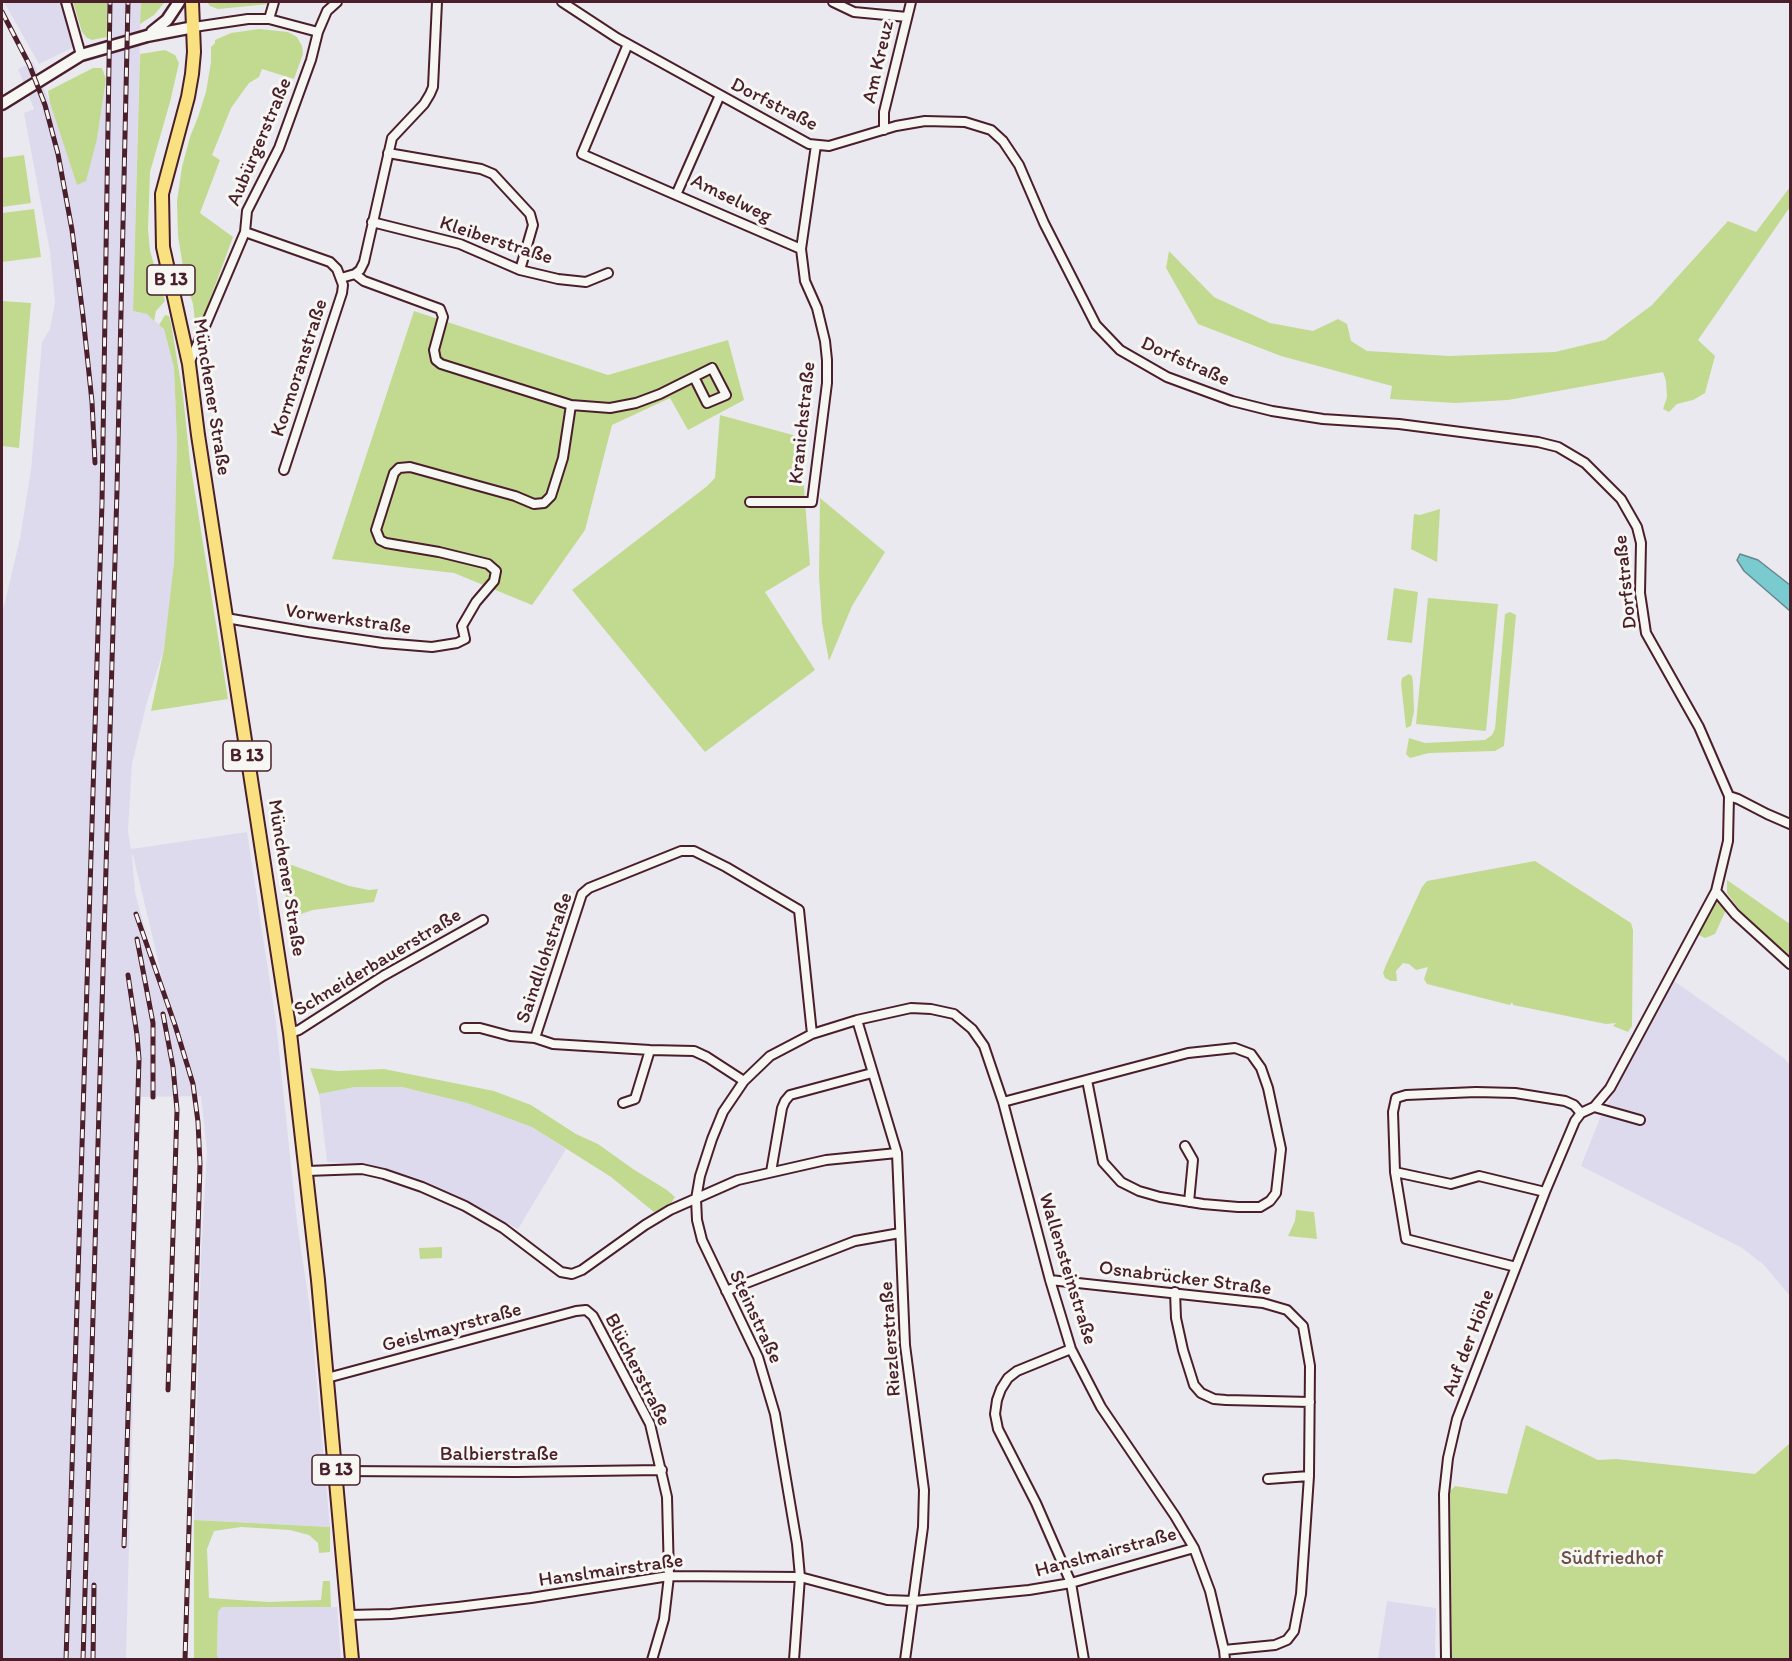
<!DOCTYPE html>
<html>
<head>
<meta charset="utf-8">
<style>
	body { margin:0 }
	#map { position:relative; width:1792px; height:1661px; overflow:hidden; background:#ebe9f0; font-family:Itim,sans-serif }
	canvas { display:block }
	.frame { position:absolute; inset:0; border:3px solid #4a1f2b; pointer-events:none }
</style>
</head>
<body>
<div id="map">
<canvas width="1792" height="1661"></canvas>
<div class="frame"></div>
</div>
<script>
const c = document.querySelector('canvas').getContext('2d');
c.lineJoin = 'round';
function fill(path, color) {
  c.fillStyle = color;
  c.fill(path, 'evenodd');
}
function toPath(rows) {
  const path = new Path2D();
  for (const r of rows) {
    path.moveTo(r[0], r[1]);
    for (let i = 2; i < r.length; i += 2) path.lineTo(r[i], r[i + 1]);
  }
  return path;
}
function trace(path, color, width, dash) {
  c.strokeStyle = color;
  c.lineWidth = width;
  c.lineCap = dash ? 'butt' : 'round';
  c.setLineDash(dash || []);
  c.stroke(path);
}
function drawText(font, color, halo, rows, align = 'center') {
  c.font = font + ' Itim,sans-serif';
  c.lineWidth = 6;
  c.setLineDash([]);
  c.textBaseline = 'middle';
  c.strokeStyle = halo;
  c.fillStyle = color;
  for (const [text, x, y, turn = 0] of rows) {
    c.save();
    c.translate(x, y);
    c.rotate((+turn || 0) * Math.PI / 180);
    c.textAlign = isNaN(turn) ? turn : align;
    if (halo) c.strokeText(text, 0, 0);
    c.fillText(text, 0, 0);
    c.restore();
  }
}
const built = toPath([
	[4,2,61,2,74,47,39,64],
	[107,2,141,2,133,311,147,314,164,329,174,368,177,442,174,563,171,599,164,649,147,702,132,764,128,831,131,849,247,832,276,1022,297,1222,310,1309,330,1527,194,1520,201,1256,207,1152,201,1096,141,1097,126,1659,2,1660,2,615,20,538,31,470,42,342,50,329,55,302,50,252,24,113,34,109,18,69,33,62,50,103,77,184,97,139,106,79],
	[132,855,133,855,162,977,149,945,135,892],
	[1674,981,1784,1058,1790,1065,1790,1296,1764,1265,1742,1248,1581,1166,1600,1118],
	[355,1087,402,1087,467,1103,532,1127,566,1149,518,1229,453,1194,413,1177,367,1164,327,1162,319,1094],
	[1387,1601,1436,1608,1435,1659,1378,1659],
	[222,1607,337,1607,341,1659,217,1660,218,1612]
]);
const green = toPath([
	[73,2,107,2,107,37,92,40,87,38,82,32],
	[141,2,165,2,154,15,140,24],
	[207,2,269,2,269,4,218,9,210,6],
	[259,29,288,32,297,37,302,46,303,54,294,79,262,69,259,77,249,83,231,108,212,155,220,160,200,213,233,237,198,332,196,329,193,304,185,279,178,236,177,201,182,167,190,137,198,117,206,92,211,62,211,47,215,43,215,40,231,33],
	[165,50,175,55,179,63,170,102,150,172,148,229,150,251,165,301,156,311,154,321,147,314,133,311,140,54],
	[93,68,102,68,106,79,97,139,86,181,77,185,50,103,48,91],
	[24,155,31,203,2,207,2,158],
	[1790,187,1790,207,1698,340,1715,356,1705,393,1693,400,1677,404,1669,412,1663,409,1667,397,1666,381,1663,372,1508,400,1455,403,1390,399,1392,386,1281,356,1198,324,1166,268,1169,251,1214,297,1270,323,1313,331,1338,319,1347,324,1351,341,1367,351,1449,356,1555,352,1605,340,1652,305,1728,221,1756,232],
	[34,209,41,257,2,262,2,213],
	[2,301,31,303,19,448,2,446],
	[414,311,608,375,728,340,744,400,688,430,670,398,612,425,585,530,532,605,454,573,332,559],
	[165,315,169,316,171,323,183,396,190,462,228,699,151,711,164,649,174,563,177,442,174,368,164,329,159,325],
	[720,415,800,437,810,565,765,592,815,670,705,752,572,590,706,487,715,478],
	[820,498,885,552,852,606,829,661,822,623,819,576],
	[1440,509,1437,562,1411,549,1414,514,1420,515],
	[1394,588,1418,592,1412,643,1387,640],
	[1428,598,1498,604,1486,731,1416,724],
	[1510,612,1516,615,1504,746,1495,751,1429,753,1410,758,1406,754,1409,738,1425,743,1485,740,1492,735,1495,729,1505,614],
	[1409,674,1412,676,1413,683,1414,711,1411,726,1406,728,1401,683,1402,678],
	[1535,861,1631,923,1633,930,1632,1026,1628,1032,1613,1026,1616,1023,1606,1024,1513,1005,1512,1002,1510,1005,1427,984,1424,979,1428,967,1416,970,1409,964,1403,963,1396,971,1397,981,1391,981,1385,978,1383,973,1386,965,1422,887,1427,881],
	[292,865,349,886,369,890,378,889,374,902,313,910,289,918,282,866],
	[1727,880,1790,924,1790,957,1741,912,1727,893],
	[1717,902,1726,910,1715,934,1705,938,1697,934,1710,910],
	[310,1068,338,1071,384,1069,494,1091,531,1105,576,1134,598,1144,633,1169,667,1190,675,1197,669,1206,654,1212,611,1177,532,1127,467,1103,402,1087,355,1087,319,1094],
	[1296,1210,1314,1212,1317,1239,1288,1236,1295,1221],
	[442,1247,442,1258,420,1259,419,1248],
	[1526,1425,1598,1460,1616,1459,1755,1474,1790,1443,1790,1659,1452,1659,1450,1491,1455,1486,1507,1494],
	[194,1520,330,1527,330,1552,319,1553,318,1543,309,1535,290,1530,241,1527,214,1531,207,1549,209,1598,269,1602,321,1600,323,1581,330,1581,331,1607,222,1607,218,1612,217,1656,219,1659,194,1659]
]);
const water = toPath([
	[1740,554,1758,560,1790,585,1790,611,1744,571,1737,560,1740,554]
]);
const street = toPath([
	[66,2,81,55],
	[562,2,617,38,809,144,829,146,896,126,925,121,965,122,991,130,1003,141,1019,165,1044,223,1096,325,1120,350,1167,377,1232,401,1272,411,1323,419,1399,424,1538,442,1558,447,1585,463,1621,499,1637,527,1641,543,1640,593,1646,633,1699,727,1729,796,1728,841,1716,891,1735,914,1790,964],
	[833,2,854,12,907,17],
	[269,19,274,2],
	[194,27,248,19,269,19,318,32],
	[628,44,582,154,676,195],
	[720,95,676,195,801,249],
	[884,130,884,112,911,2],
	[388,153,481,169,493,174,530,214,533,225,520,270],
	[372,222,460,244,520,270,558,279,586,282,608,273],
	[245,232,330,262,337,269,343,285,342,293,284,470],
	[341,278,355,274,360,270,364,262,392,138,424,104,430,94,433,87,437,2],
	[189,364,245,232,247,211,279,148,311,60,318,32,327,11,337,2],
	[712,368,726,395,707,403,694,377,712,368],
	[571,405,610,408,636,403,660,394,694,377],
	[750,502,812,502,827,383,827,360,825,341,817,308,805,281,801,249,816,145],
	[226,618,308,632,383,643,432,647,457,643,465,639,462,626,476,602,494,581,496,571,488,564,439,552,386,543,380,540,376,530,394,473,399,468,410,467,515,496,534,504,544,503,551,496,563,458,571,405,441,364,436,360,434,350,443,317,440,309,364,281,355,274],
	[1729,796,1738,799,1767,814,1790,824],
	[857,1020,897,1153,905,1345,924,1490,923,1527,905,1660],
	[465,1028,480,1028,510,1036,535,1038,553,1044,650,1050,694,1051,707,1057,744,1081],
	[290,1033,299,1030,383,976,483,920],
	[535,1038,582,894,589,888,681,851,694,851,726,867,799,910,812,1034],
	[1003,1102,1188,1053,1235,1048,1251,1054,1261,1068,1268,1088,1281,1149,1276,1193,1270,1201,1260,1207,1238,1207,1203,1204,1160,1197,1139,1191,1121,1182,1103,1162,1087,1080],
	[623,1103,635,1099,650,1050],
	[1594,1107,1610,1088,1716,891],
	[1185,1146,1193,1160,1189,1202],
	[307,1171,362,1169,384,1174,422,1187,465,1206,503,1228,561,1272,572,1274,582,1270,645,1225,670,1210,738,1180,826,1160,897,1153],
	[771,1172,782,1108,785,1101,790,1095,872,1073],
	[1395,1172,1451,1184,1479,1176,1545,1192],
	[1516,1267,1406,1239,1395,1172,1393,1112,1396,1098,1406,1095,1476,1092,1515,1093,1565,1101,1574,1105,1581,1113],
	[1050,1280,1263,1303,1287,1310,1303,1326,1310,1366,1309,1476,1301,1594,1294,1631,1287,1640,1275,1645,1224,1650],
	[726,1291,855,1241,900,1233],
	[1175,1292,1176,1318,1183,1350,1194,1385,1201,1393,1214,1399,1226,1400,1310,1402],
	[1071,1349,1017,1371,1008,1378,1001,1389,997,1400,995,1414,998,1429,1036,1503,1071,1583,1084,1660],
	[327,1378,576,1311,586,1310,593,1316,650,1424,667,1497,669,1576,664,1619,652,1660],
	[336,1471,516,1472,662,1470],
	[1268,1479,1309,1476],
	[349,1615,391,1614,458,1607,531,1598,669,1576,800,1577,887,1600,914,1601,1029,1590,1071,1583,1194,1548],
	[794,1660,800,1577,797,1544,775,1414,758,1357,702,1240,697,1220,696,1199,700,1176,712,1139,723,1112,744,1081,770,1056,812,1034,857,1020,911,1008,931,1009,954,1014,972,1029,984,1046,1003,1102,1050,1280,1071,1349,1101,1407,1175,1516,1194,1548,1210,1591,1224,1650,1225,1660],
	[1446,1660,1444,1494,1448,1458,1457,1419,1545,1192,1575,1121,1581,1113,1594,1107,1640,1120]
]);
const secondary = toPath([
	[152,32,167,20,179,2],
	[2,104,81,55,147,36,194,27]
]);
const primary = toPath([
	[192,2,194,52,192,74,188,97,162,194,163,247,189,364,198,435,290,1033,318,1280,352,1660]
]);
const rail = toPath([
	[2,12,29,64,45,105,58,154,72,230,83,316,92,402,95,463],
	[136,914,175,1025,193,1084,198,1122,200,1164,185,1660],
	[137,939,153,1023,153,1097],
	[163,1014,173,1067,177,1110,168,1390],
	[124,1546,139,1059,137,1035,128,975],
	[66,1660,102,502,110,2],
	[83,1660,117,490,128,2],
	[93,1660,94,1585]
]);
const shields = [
	[171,280,48],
	[247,756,48],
	[336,1470,48]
];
const shieldNames = [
	["B 13",171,280],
	["B 13",247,756],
	["B 13",336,1470]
];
const streetNames = [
	["Am Kreuz",879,62,-77],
	["Dorfstraße",774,105,27],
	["Aubürgerstraße",260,142,-67],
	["Amselweg",731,199,26],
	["Kleiberstraße",496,241,18],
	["Dorfstraße",1185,362,24],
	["Kormoranstraße",300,368,-72],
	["Münchener Straße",211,397,81],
	["Kranichstraße",803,423,-84],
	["Dorfstraße",1626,582,-96],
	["Vorwerkstraße",348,620,8],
	["Münchener Straße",286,878,81],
	["Saindllohstraße",545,958,-71],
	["Schneiderbauerstraße",378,963,-31],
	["Wallensteinstraße",1067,1269,73],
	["Osnabrücker Straße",1185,1279,7],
	["Steinstraße",755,1317,65],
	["Geislmayrstraße",452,1328,-15],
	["Riezlerstraße",891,1339,-94],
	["Auf der Höhe",1469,1343,-69],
	["Blücherstraße",637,1370,63],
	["Balbierstraße",499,1455],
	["Hanslmairstraße",1106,1553,-15],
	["Hanslmairstraße",611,1571,-8]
];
const parkNames = [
	["Südfriedhof",1612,1559]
];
fill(built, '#dedaee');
fill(green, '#c1da90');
fill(water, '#79cbcf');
trace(water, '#66868d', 1.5);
trace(street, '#4a1f2b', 12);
trace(secondary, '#4a1f2b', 15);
trace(primary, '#4a1f2b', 16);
trace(street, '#f6f6f2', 8);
trace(secondary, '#f6f6f2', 10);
trace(primary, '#f9e181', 12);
trace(rail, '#4a1f2b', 5);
trace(rail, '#f6f6f2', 3, [9]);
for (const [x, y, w] of shields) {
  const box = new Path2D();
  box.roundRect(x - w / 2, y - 15, w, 30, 4.5);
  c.fillStyle = '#f6f6f2';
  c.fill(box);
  trace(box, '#4a1f2b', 1.5);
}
drawText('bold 18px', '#4a1f2b', null, shieldNames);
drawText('20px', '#4a1f2b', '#f6f6f2', streetNames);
drawText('20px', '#684e44', '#f6f6f2', parkNames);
</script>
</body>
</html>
